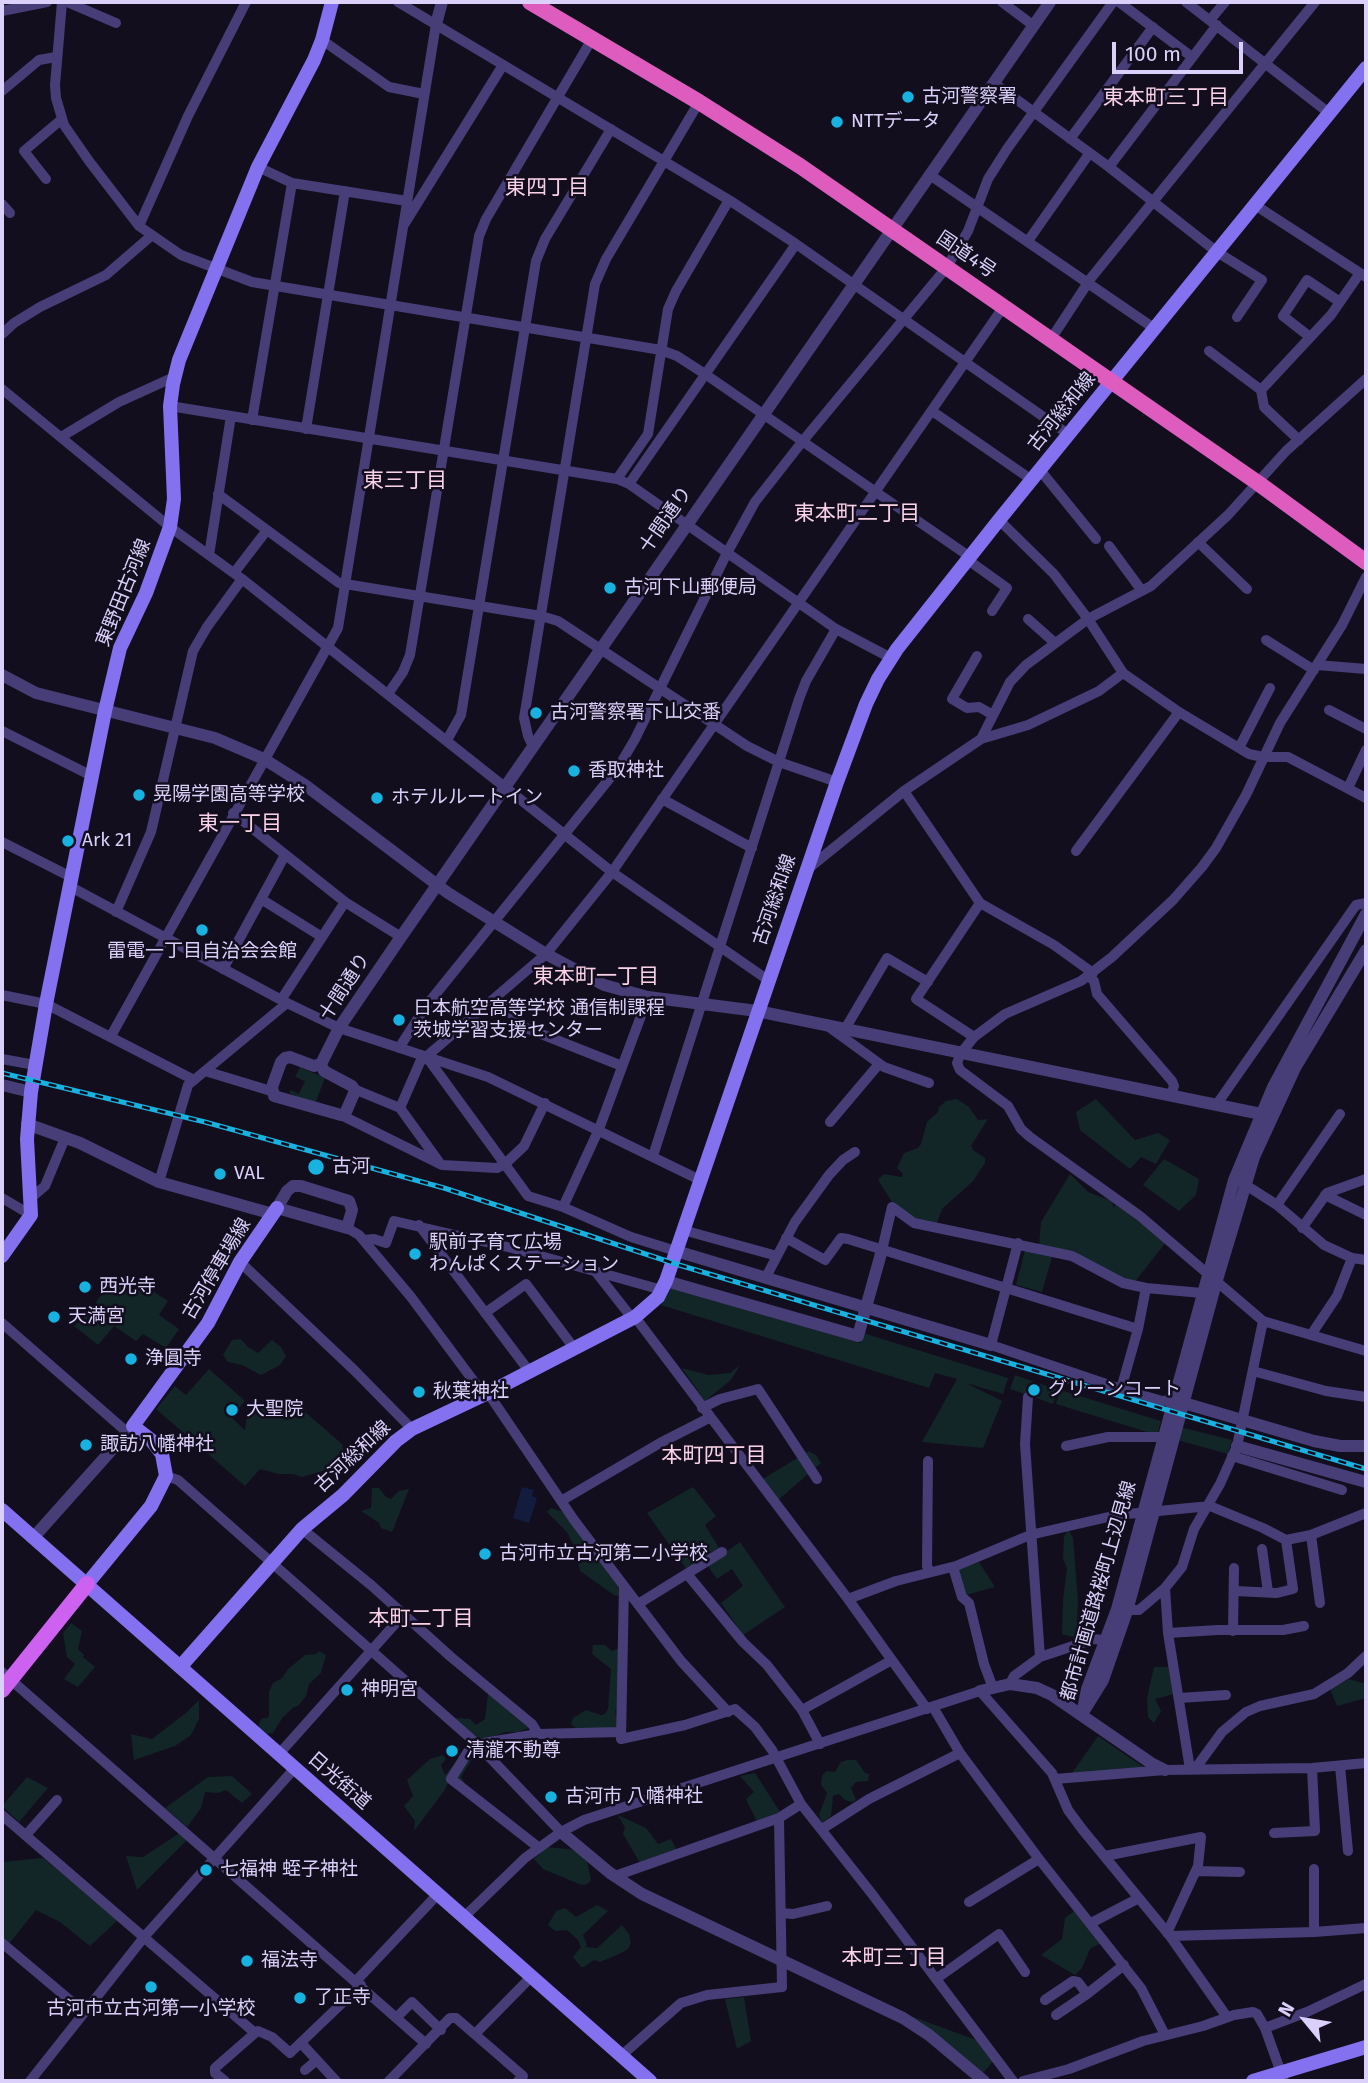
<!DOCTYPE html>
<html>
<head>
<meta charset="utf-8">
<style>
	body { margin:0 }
	#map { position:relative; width:1368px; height:2083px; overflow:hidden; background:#130e1e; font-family:"Fira Sans",sans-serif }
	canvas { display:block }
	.frame { position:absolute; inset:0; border:4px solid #dad0fa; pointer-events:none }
	.north { position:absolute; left:1270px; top:1985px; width:70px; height:70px; -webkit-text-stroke:5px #130e1e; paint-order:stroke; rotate:300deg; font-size:19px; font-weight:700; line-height:28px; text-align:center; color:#dad0fa }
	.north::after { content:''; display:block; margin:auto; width:24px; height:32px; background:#dad0fa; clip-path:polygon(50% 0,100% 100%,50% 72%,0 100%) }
	.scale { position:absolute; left:1112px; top:42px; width:131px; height:32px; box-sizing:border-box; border:4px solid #dad0fa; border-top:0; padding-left:9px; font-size:21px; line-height:24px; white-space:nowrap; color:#dad0fa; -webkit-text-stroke:5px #130e1e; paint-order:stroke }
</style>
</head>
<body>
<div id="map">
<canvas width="1368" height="2083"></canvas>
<div class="frame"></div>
<div class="north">N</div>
<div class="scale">100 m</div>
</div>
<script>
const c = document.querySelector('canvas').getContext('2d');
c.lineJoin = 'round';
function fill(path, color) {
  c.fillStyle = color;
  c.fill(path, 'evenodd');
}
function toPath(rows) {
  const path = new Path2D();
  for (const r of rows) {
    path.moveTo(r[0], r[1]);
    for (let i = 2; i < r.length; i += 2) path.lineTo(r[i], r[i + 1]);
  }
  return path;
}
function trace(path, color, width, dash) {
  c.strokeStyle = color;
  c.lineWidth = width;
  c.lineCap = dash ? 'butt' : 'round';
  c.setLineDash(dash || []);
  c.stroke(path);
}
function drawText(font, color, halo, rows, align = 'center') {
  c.font = font + ' "Fira Sans","Noto Sans JP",sans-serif';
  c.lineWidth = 5;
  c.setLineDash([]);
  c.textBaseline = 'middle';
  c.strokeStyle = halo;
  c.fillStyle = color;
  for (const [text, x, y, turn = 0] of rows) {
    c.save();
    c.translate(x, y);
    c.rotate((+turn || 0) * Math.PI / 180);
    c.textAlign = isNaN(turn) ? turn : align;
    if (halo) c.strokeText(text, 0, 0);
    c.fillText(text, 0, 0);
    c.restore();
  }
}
const green = toPath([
	[300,1067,325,1078,315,1104,289,1093,291,1090,299,1094,305,1081,295,1077],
	[957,1099,969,1107,978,1120,988,1119,971,1146,973,1150,985,1158,985,1163,973,1181,942,1209,937,1223,918,1221,894,1205,878,1180,884,1174,902,1177,903,1174,897,1168,904,1153,918,1148,921,1144,927,1122,938,1112,939,1107,946,1101],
	[1096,1099,1135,1140,1158,1133,1170,1140,1156,1164,1141,1157,1130,1169,1080,1130,1076,1112],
	[1164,1159,1199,1179,1196,1195,1179,1211,1143,1185],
	[1070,1174,1088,1192,1109,1200,1113,1203,1113,1208,1116,1204,1166,1242,1134,1283,1122,1280,1077,1255,1078,1253,1074,1251,1039,1245,1041,1222],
	[1025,1250,1052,1257,1042,1292,1016,1285],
	[129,1276,168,1301,159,1315,179,1329,166,1348,143,1334,136,1341,114,1326,98,1345,74,1326,89,1312,113,1278,122,1284],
	[669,1286,860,1343,863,1333,1008,1378,1003,1394,966,1383,1002,1401,983,1448,922,1442,957,1379,935,1373,929,1388,661,1305],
	[241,1339,248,1347,258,1353,272,1340,281,1347,286,1356,280,1365,261,1375,242,1365,228,1362,223,1355,232,1340],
	[740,1365,731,1380,705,1401,682,1368,708,1375,730,1373],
	[209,1369,245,1401,231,1417,245,1430,247,1414,264,1401,297,1405,342,1444,343,1450,337,1467,302,1477,293,1474,278,1474,260,1469,245,1486,156,1409,175,1386,186,1395],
	[1015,1375,1058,1390,1053,1404,1010,1389],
	[1060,1390,1161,1421,1157,1435,1056,1404],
	[1180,1427,1232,1440,1228,1454,1177,1440],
	[809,1451,816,1455,821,1463,777,1501,761,1480],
	[693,1487,716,1516,705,1525,719,1548,687,1570,647,1513],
	[372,1488,379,1488,385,1496,391,1499,399,1491,409,1489,392,1532,381,1528,379,1523,361,1511,371,1508],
	[551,1508,564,1512,619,1584,620,1596,614,1595,580,1571,576,1550,567,1532,547,1512],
	[1068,1529,1073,1538,1078,1600,1077,1623,1080,1639,1062,1634,1063,1599,1067,1569,1063,1558,1064,1537],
	[740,1542,785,1607,743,1635,721,1603,743,1586,732,1569,717,1579,707,1565],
	[979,1562,995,1587,966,1595,956,1570],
	[71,1623,82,1631,78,1649,84,1655,83,1657,95,1667,78,1687,64,1679,75,1664,67,1657,63,1633],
	[593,1645,605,1645,612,1651,619,1648,618,1709,615,1710,616,1716,623,1722,622,1731,582,1734,571,1724,573,1718,586,1710,601,1715,605,1714,608,1709,611,1669,592,1654],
	[319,1651,326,1655,321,1673,309,1684,306,1696,298,1706,294,1707,283,1717,273,1733,267,1734,258,1727,261,1719,269,1717,269,1692,273,1683,282,1678,288,1669,305,1655,316,1654],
	[1154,1667,1169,1667,1181,1692,1155,1699,1161,1711,1154,1723,1148,1717,1147,1698],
	[1349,1679,1366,1684,1366,1698,1337,1706,1330,1689],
	[488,1694,500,1701,525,1711,529,1728,518,1732,506,1732,485,1739,478,1739,454,1720,457,1718,470,1719,476,1725,485,1719],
	[199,1700,199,1719,191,1735,175,1746,134,1760,131,1734,152,1739,187,1712],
	[1098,1736,1145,1768,1072,1773],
	[443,1755,446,1759,441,1765,445,1775,457,1761,469,1756,472,1759,461,1777,465,1784,447,1781,448,1783,444,1791,414,1831,415,1821,404,1806,413,1796,407,1780,430,1759],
	[847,1760,856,1760,865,1773,869,1774,868,1781,856,1782,851,1788,856,1800,852,1802,845,1800,839,1794,833,1796,831,1816,822,1823,819,1815,827,1793,821,1785,822,1776,826,1771,835,1772,841,1762],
	[755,1773,780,1812,757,1822,746,1799,754,1792,740,1776],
	[232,1776,252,1794,242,1803,226,1790,218,1793,205,1792,201,1808,187,1827,165,1808,208,1777],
	[27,1777,48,1788,19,1822,2,1806],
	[618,1815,646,1828,658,1844,671,1839,677,1851,640,1863,623,1834,625,1828],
	[181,1832,186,1841,137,1890,126,1856,143,1857],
	[547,1847,576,1850,587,1860,591,1881,585,1885,579,1884,543,1869,534,1859],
	[43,1858,119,1919,90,1946,60,1922,36,1910,8,1945,2,1940,2,1862],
	[597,1905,608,1911,583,1935,587,1945,585,1947,597,1948,622,1925,629,1934,631,1943,628,1949,619,1954,600,1962,594,1960,584,1967,581,1967,573,1957,581,1947,578,1940,567,1930,555,1931,548,1925,556,1911,565,1908,576,1917],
	[1074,1911,1101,1943,1090,1949,1082,1968,1075,1975,1041,1955,1062,1939,1065,1918],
	[744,1997,751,2041,737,2049,725,1999],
	[908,2015,976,2040,994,2060,983,2073]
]);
const water = toPath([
	[522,1487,534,1490,532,1496,537,1498,529,1523,513,1518]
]);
const minor = toPath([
	[62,2,55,85,56,98,64,125,89,161,139,226,181,255,252,282,661,350,677,356,705,374,970,557],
	[67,2,116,23],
	[398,2,729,200,796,244,1068,434],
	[1002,2,1034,26],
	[1119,2,1192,57],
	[1186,2,1329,113],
	[2,11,47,2],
	[1210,20,1225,2],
	[322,40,389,87,424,94],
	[994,83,1109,167,1217,252,1262,280,1237,317],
	[2,91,39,60,56,57],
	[1070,139,1153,27],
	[258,167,292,183,407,201],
	[1109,167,1217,25],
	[930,175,1155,329],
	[46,179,24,151,62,119],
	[2,204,10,213],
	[1255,205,1366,277],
	[405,223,503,65],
	[139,226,188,116,246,2],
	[1028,241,1089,154],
	[2,334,14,323,40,307,106,275,151,236],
	[1310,337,1283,316,1307,280,1340,302],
	[1051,339,1091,278,1315,2],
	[1209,351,1261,390],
	[2,389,170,527,242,579,612,872,768,980],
	[170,406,617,479,629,484,836,629,891,658],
	[932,411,1032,480],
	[252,420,292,183],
	[306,429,345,191],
	[61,437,119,402,174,377],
	[1299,440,1264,407,1261,390,1331,315,1360,273],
	[1040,470,1096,539],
	[617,479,648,434,668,309,676,291,729,200],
	[629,484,796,244],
	[218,494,339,583,541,616,558,621,747,746,779,762,837,782],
	[999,520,1054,574,1088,619,1123,673,1179,712,1249,754,1263,757,1288,757,1366,798],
	[1198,542,1247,589],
	[1109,546,1142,591],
	[209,555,231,416],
	[968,560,1007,588,992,611],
	[234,573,267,530],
	[1366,577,1342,625,1280,723,1246,795,1216,848,1202,867,1173,900,1112,957,1081,981,1005,1014,974,1037,961,1053,957,1063,960,1070,1008,1106,1021,1129,1030,1137,1140,1216,1263,1321,1366,1351],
	[1028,619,1055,643],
	[1266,640,1314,670],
	[977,656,952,699,967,708,979,707,993,715],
	[1317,665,1366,669],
	[388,694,403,672,410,655,479,236,486,219,592,39],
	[1329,710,1366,729],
	[2,731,92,776],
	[981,739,1010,682,1026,665,1088,619,1151,586,1228,515,1286,451,1366,379],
	[447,740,461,715,536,261,545,239,611,129],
	[533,746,528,736,524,718,595,284,606,259,699,102],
	[1239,748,1270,688],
	[1348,788,1366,750],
	[904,791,980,903,1054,945,1093,973],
	[662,799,752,848],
	[233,813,345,902,401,937],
	[2,842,71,877],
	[1076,851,1179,712],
	[809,868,904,791,981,739,1028,725,1099,691,1123,673],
	[69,886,287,1003,339,1028,488,1077,700,1180],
	[261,899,322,937],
	[116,912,151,832,193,651,207,627,242,579],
	[223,969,285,855],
	[1088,976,1094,981,1097,994,1172,1081,1174,1086,1171,1095],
	[2,995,46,1004,194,1080],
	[495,998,526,1028,622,1066],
	[281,1000,345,902],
	[829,1027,884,1067,929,1083],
	[845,1029,887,958,928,982],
	[111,1036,338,628,436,24],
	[974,1037,916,999,980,903],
	[399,1048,426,1006,618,768,635,739,727,553,755,502,802,442,947,267,968,231,988,179,1007,149,1113,2],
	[426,1056,528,1196,563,1207,631,1237,676,1251],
	[2,1059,35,1065],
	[205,1071,271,1091],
	[354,1089,400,1108,439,1162],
	[1217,1104,1356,905,1366,903],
	[400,1108,420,1062,546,954,612,872,1004,306],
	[341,1115,442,1165,497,1168,505,1164,524,1146,545,1103],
	[830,1122,879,1064],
	[653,1156,799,699,806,681,836,629],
	[159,1182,188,1085,287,1003],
	[1241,1182,1277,1205,1324,1245,1352,1258,1366,1260],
	[1325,1195,1366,1215],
	[32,1197,45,1186,65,1138],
	[2,1198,31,1215],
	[1277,1205,1340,1114],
	[563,1207,599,1129,648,997],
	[419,1225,529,1371],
	[347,1228,359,1235,411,1297,484,1395],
	[1302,1228,1327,1193,1366,1179],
	[683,1230,777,1256],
	[786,1238,825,1260,841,1238,848,1239,1138,1329],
	[364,1240,374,1239,386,1243,394,1221,512,1248,662,1290],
	[1018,1243,991,1345,1121,1389,1162,1401,1173,1400],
	[882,1250,892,1207,914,1223,1072,1256,1123,1283,1146,1288,1202,1293],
	[240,1262,354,1370,412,1429],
	[595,1271,632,1318],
	[766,1277,795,1222,829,1175,843,1160,855,1152],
	[485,1313,526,1284,574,1348],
	[635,1317,848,1599,927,1709],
	[2,1323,128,1433],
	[1311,1335,1337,1296,1352,1258],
	[1253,1371,1326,1391,1366,1397],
	[1121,1389,1138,1329,1146,1288],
	[488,1393,574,1520,681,1661,728,1712],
	[1028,1397,1025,1444,1040,1657],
	[702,1408,720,1399,758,1389,817,1479],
	[1066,1446,1108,1437,1163,1437],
	[1232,1456,1342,1490],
	[928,1461,927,1566,930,1572],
	[166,1476,178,1480,477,1744,561,1832],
	[561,1501,660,1443,709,1418],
	[302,1529,371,1585,451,1657,532,1724,538,1734],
	[1311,1535,1320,1603],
	[1262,1549,1268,1592],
	[953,1567,962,1597,969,1603,984,1664,993,1688],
	[687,1574,743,1642,767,1665,802,1710,820,1744],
	[624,1586,621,1739,685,1725,735,1709,755,1727,772,1750,801,1804,872,1894,1013,2081],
	[1165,1588,1168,1633,1190,1769],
	[1235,1591,1277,1593,1293,1589,1286,1540],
	[848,1599,896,1581,956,1566,1030,1535,1117,1515,1210,1506,1263,1528,1286,1540,1311,1535,1366,1513],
	[638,1604,722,1552],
	[1123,1610,1139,1610,1165,1588,1182,1567,1194,1529,1220,1484,1237,1446,1263,1321],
	[1233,1631,1234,1568],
	[1168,1633,1218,1630,1283,1630,1304,1626],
	[2,1672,426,2044],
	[1010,1684,1014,1676,1040,1657,1094,1639,1111,1641],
	[1179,1698,1226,1695],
	[933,1707,960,1753,1039,1859,1141,1988,1165,2035],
	[802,1710,892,1660],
	[474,1742,451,1779,538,1847],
	[477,1744,538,1734,619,1732],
	[279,1754,403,1615],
	[1340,1766,1348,1851],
	[1195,1769,1222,1732,1246,1712,1260,1706,1314,1694,1348,1673,1366,1656],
	[1055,1779,1165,1770,1312,1768,1366,1763],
	[2,1815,255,2033,258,2031,272,2037,290,2053,361,1985],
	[822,1829,869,1799,960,1753],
	[1274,1833,1315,1831,1312,1768],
	[26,1835,57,1800],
	[1105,1856,1201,1837,1198,1866,1167,1933],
	[1314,1869,1314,1932],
	[1196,1871,1240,1872],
	[615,1876,779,1818],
	[969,1902,1039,1859],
	[781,1913,793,1914,827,1906],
	[464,1917,525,1858,561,1832,584,1820,980,1691,1052,1773,1068,1810,1082,1829,1170,1936,1227,2017],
	[1091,1923,1139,1898],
	[1170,1936,1314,1932,1366,1928],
	[2,1943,84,2012],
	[936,1979,999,1934,1025,1972],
	[356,1981,438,1894],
	[1087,1994,1124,1965],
	[1045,2000,1073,1981,1078,1982,1087,1994,1056,2015],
	[397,2017,412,2002,441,2030],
	[1265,2028,1307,2012,1366,1984],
	[476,2033,531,1977],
	[301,2043,336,2081],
	[621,2056,681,2003,707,1995,782,1987,779,1818,801,1804],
	[305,2070,317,2060],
	[30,2081,145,1936,295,1768],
	[225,2081,215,2073,215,2068,255,2033],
	[389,2081,450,2018,456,2018,523,2076,518,2081],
	[1023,2081,1069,2069,1143,2041,1203,2026,1234,2015,1253,2012,1257,2014,1265,2028,1284,2081]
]);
const tertiary = toPath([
	[436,24,442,2],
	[2,675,36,693,215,738,264,759,305,785,448,893,546,954,604,985,648,997,757,1011,1271,1116],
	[290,1057,314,1066,321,1064,324,1071,352,1086,355,1091,345,1114,341,1115,274,1096,272,1087,281,1062,285,1058,290,1057],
	[321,1064,339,1028,401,937,1050,2],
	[2,1085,31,1092],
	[27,1124,80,1143,159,1182,273,1214],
	[293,1186,301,1186,349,1201,352,1210,347,1228,277,1208,287,1191,293,1186],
	[676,1251,991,1345],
	[666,1281,858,1336,882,1250],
	[1177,1401,1314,1441,1340,1446,1366,1446],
	[1237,1446,1366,1482],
	[33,1538,133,1426],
	[980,1691,1010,1684,1037,1688,1052,1695,1151,1763,1165,1770],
	[1085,1709,1103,1680,1127,1611,1216,1283,1254,1157,1295,1068,1366,950],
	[1082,1715,1087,1689,1117,1609,1234,1180,1273,1087,1366,914],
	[561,1832,610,1873,642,1894,903,2018,929,2035,984,2081]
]);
const secondary = toPath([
	[2,1256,31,1215,27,1139,31,1092,46,1004,105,711,120,648,146,593,170,527,174,499,170,406,173,384,179,360,258,167,314,60,322,40,332,2],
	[2,1510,650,2081],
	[87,1584,151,1506,166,1476,162,1454,151,1440,133,1426,208,1323,240,1262,277,1208],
	[181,1666,302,1529,343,1495,396,1441,412,1429,488,1393,635,1317,658,1297,666,1281,837,782,866,704,878,679,897,649,999,520,1366,68],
	[1253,2081,1366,2047]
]);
const primary = toPath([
	[2,1690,87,1584]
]);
const trunk = toPath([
	[530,2,699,102,800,166,1258,483,1366,562]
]);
const rail = toPath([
	[2,1073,205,1122,444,1188,679,1265,1366,1469]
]);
const markers = [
	[908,97,7,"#17b2df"],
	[837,122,7,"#17b2df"],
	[610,588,7,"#17b2df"],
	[536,713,7,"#17b2df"],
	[574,771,7,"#17b2df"],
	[139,795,7,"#17b2df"],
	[377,798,7,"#17b2df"],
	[68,841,7,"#17b2df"],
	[202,930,7,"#17b2df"],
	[399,1020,7,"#17b2df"],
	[316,1167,9,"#17b2df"],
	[220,1174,7,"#17b2df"],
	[415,1254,7,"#17b2df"],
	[85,1287,7,"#17b2df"],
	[54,1317,7,"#17b2df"],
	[131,1359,7,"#17b2df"],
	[1034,1390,7,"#17b2df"],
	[419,1392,7,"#17b2df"],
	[232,1410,7,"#17b2df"],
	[86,1445,7,"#17b2df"],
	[485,1554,7,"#17b2df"],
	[347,1690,7,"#17b2df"],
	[452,1751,7,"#17b2df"],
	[551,1797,7,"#17b2df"],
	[206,1870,7,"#17b2df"],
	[247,1961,7,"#17b2df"],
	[151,1987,7,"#17b2df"],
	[300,1998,7,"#17b2df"]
];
const poiNames = [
	["古河警察署",922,97],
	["NTTデータ",851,122],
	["古河下山郵便局",624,588],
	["古河警察署下山交番",550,713],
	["香取神社",588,771],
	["晃陽学園高等学校",153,795],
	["ホテルルートイン",391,798],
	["Ark 21",82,841],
	["雷電一丁目自治会会館",202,952,"center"],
	["日本航空高等学校 通信制課程",413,1009],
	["茨城学習支援センター",413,1031],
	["古河",332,1167],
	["VAL",234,1174],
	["駅前子育て広場",429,1243],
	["わんぱくステーション",429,1265],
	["西光寺",99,1287],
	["天満宮",68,1317],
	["浄圓寺",145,1359],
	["グリーンコート",1048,1390],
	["秋葉神社",433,1392],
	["大聖院",246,1410],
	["諏訪八幡神社",100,1445],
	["古河市立古河第二小学校",499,1554],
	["神明宮",361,1690],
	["清瀧不動尊",466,1751],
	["古河市 八幡神社",565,1797],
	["七福神 蛭子神社",220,1870],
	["福法寺",261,1961],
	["了正寺",314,1998],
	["古河市立古河第一小学校",151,2009,"center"]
];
const streetNames = [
	["国道4号",966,255,34],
	["古河総和線",1062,412,-51],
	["十間通り",666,520,-55],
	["東野田古河線",124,593,-68],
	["古河総和線",775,900,-71],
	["十間通り",345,987,-57],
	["古河停車場線",217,1269,-59],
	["古河総和線",353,1457,-43],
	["都市計画道路桜町上辺見線",1099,1591,-74],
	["日光街道",339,1781,41]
];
const neighbourhoodNames = [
	["東本町三丁目",1166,98],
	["東四丁目",547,188],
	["東三丁目",405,481],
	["東本町二丁目",857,514],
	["東一丁目",240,824],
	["東本町一丁目",596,977],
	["本町四丁目",714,1456],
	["本町二丁目",421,1619],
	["本町三丁目",894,1958]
];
fill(green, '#122527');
fill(water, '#121d3e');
trace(minor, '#473e78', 10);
trace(tertiary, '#473e78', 12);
trace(secondary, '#8471f0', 14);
trace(primary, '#cc62ef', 16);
trace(trunk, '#dd5cbe', 16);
trace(rail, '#17b2df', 5);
trace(rail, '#130e1e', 2.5, [8]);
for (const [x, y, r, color] of markers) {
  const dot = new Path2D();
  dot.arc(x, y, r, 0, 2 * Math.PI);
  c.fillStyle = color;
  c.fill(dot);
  trace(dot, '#130e1e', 2.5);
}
drawText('19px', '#dad0fa', '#130e1e', poiNames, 'left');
drawText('19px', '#dad0fa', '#130e1e', streetNames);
drawText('21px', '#fad2e7', '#130e1e', neighbourhoodNames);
</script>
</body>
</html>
